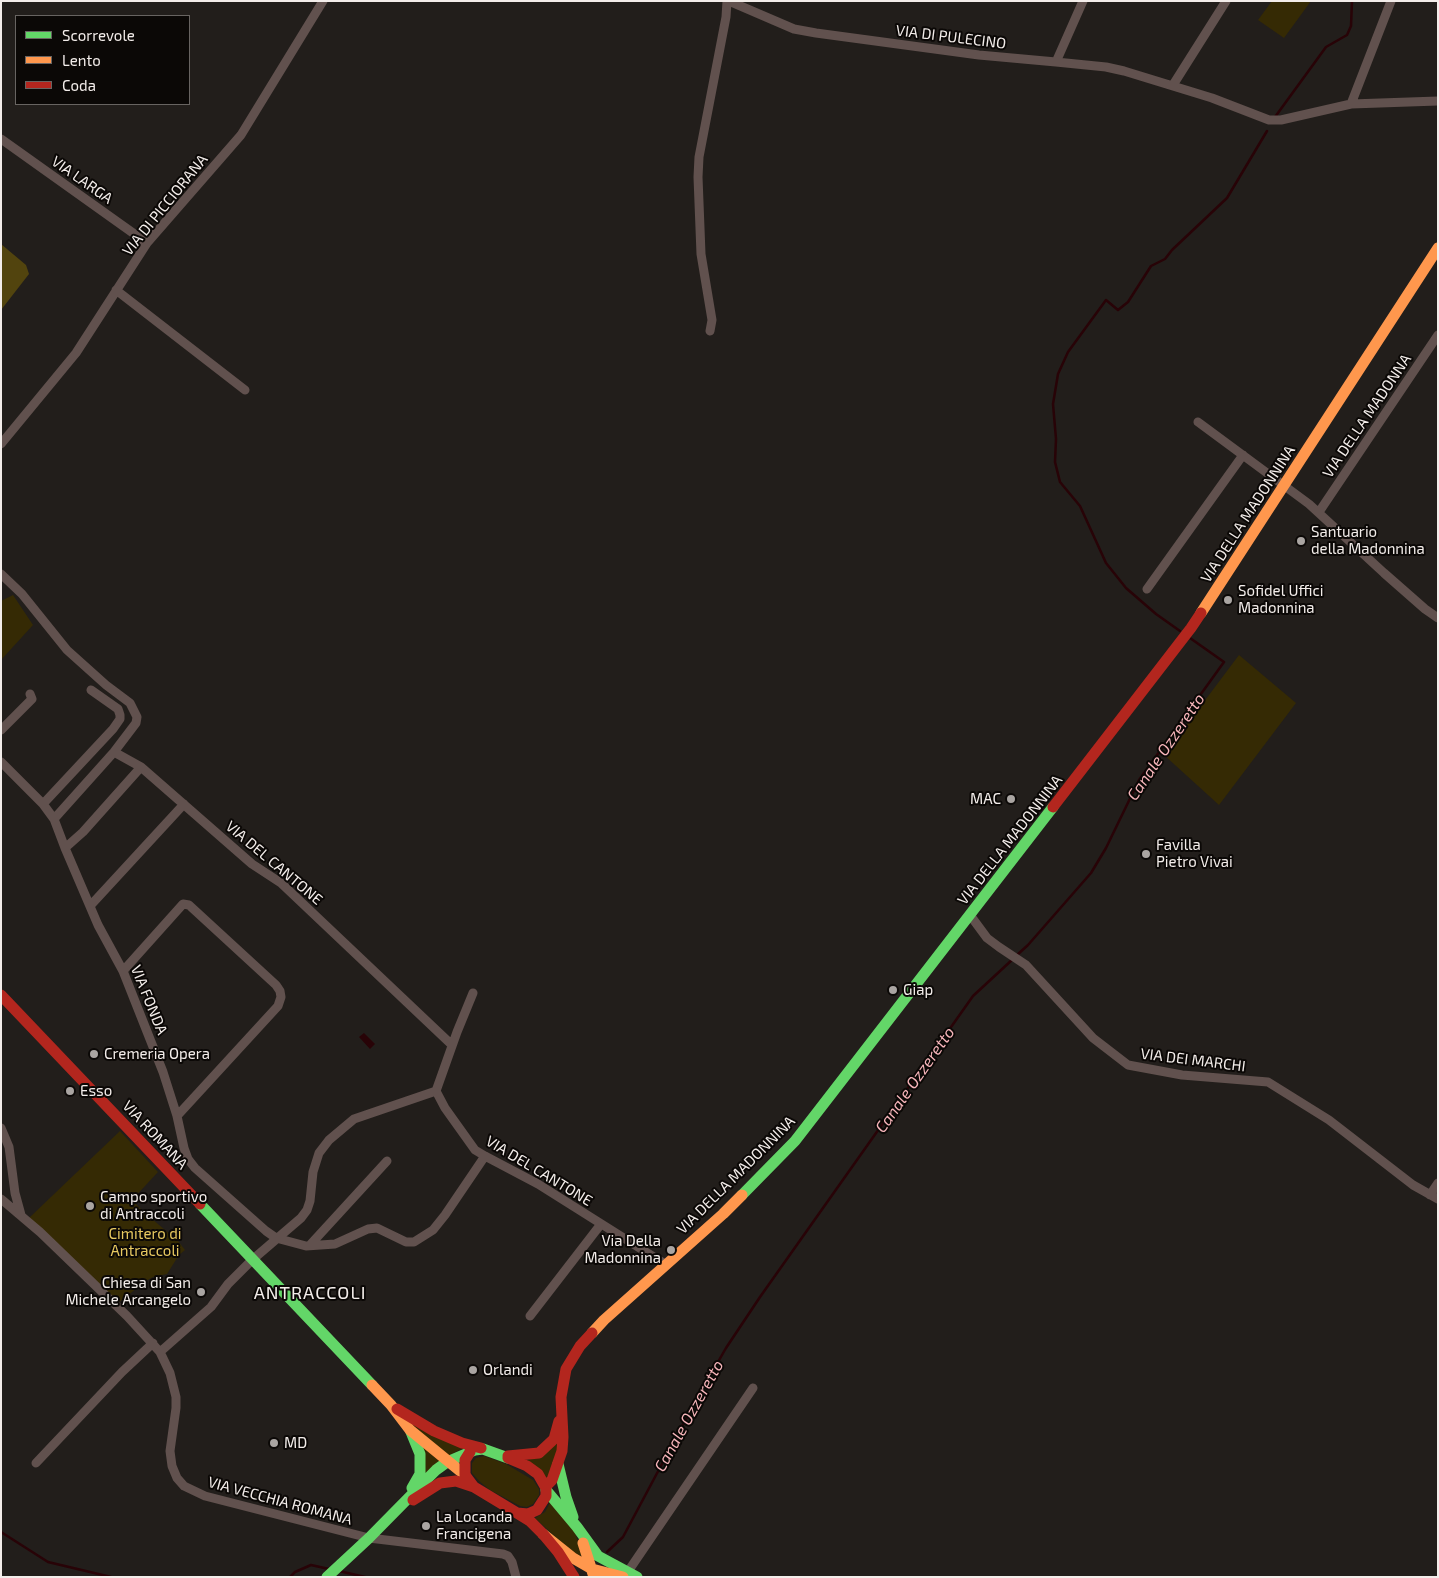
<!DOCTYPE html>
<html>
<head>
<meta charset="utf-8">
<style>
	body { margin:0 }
	#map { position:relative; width:1439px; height:1578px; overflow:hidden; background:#221e1b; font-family:"Exo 2",sans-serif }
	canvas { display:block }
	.frame { position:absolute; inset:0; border:2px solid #f3edea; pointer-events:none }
	.legend { position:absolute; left:15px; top:15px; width:175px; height:90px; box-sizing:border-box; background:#0b0806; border:1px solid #686461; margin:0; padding:6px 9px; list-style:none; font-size:15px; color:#f3edea }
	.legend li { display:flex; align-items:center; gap:10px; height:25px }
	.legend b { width:25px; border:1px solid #686461 }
</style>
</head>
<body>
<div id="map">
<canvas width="1439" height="1578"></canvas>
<div class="frame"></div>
<ul class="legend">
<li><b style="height:6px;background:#63d668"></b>Scorrevole</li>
<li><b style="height:6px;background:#ff974d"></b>Lento</li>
<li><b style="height:6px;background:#b3261e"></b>Coda</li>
</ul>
</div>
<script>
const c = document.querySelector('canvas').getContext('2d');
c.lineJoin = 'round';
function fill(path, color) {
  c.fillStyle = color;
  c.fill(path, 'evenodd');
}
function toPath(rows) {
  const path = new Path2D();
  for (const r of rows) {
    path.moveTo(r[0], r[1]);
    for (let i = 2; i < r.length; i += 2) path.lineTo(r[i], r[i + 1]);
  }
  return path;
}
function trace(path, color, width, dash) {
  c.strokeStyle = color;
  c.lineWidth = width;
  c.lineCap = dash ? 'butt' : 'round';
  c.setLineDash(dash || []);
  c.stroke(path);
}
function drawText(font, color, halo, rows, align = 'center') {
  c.font = font + ' "Exo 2",sans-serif';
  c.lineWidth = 4;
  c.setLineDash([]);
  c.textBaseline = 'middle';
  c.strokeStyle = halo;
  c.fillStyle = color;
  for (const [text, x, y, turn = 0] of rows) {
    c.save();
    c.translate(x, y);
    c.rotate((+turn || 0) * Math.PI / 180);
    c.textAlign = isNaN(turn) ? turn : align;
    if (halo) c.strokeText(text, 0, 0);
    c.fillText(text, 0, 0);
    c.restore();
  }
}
const green = toPath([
	[1272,1,1311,1,1284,38,1258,20],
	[13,595,33,625,1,660,1,601],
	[1239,655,1296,703,1219,805,1164,755],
	[120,1131,158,1172,132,1200,145,1213,178,1241,185,1250,179,1255,167,1274,153,1277,146,1281,118,1303,29,1218],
	[407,1422,465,1447,448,1456],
	[557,1442,557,1452,548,1478,527,1461],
	[422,1446,441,1461,423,1475],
	[484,1456,506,1464,533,1480,539,1489,539,1495,533,1504,527,1507,520,1506,490,1490,479,1481,472,1473,472,1463,476,1458],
	[552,1499,575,1533,584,1557,572,1552,535,1518,545,1512]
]);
const forest = toPath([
	[1,244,26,265,29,274,1,310]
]);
const water = toPath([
	[364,1033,375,1044,370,1049,359,1037]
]);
const stream = toPath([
	[1275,117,1326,47,1347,35,1351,26,1352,1],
	[1180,631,1156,614,1126,588,1106,563,1080,506,1060,482,1055,462,1056,439,1053,404,1058,374,1068,352,1106,300,1118,310,1128,302,1151,266,1165,259,1172,250,1227,198,1267,131],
	[1017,955,1028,945,1091,873,1106,848,1139,780,1224,662,1190,638],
	[1,1532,48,1562,111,1577],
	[607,1552,623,1537,695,1402,726,1348,760,1297,973,996,1013,959],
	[339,1571,365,1577],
	[290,1577,295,1572,311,1565,329,1569]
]);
const street = toPath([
	[729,1,794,29,816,33,979,55,1056,62,1106,67,1124,71,1212,98,1269,120,1281,120,1351,104,1438,101],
	[1056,62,1083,1],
	[1173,85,1226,1],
	[1351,104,1391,1],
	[1,139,147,243],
	[116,290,245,390],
	[710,331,712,320,701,254,698,177,699,157,726,17,727,1],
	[1198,422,1309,504,1384,573,1425,609,1438,618],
	[1,444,76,353,147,243,241,135,323,1],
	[1319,512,1438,335],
	[1,574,22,594,67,650,106,685,130,703,137,717,136,723,114,752,54,819],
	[1147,589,1243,455],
	[1,730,32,699,30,694],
	[114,752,141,767,252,864,281,883,452,1045],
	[1,762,43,804,54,819,65,848,98,925,123,971,163,1072,177,1116,184,1148,188,1159,195,1168,266,1231,276,1238,306,1246,335,1244,368,1229,377,1228,406,1242,414,1242,433,1230,445,1215,485,1156],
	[43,804,113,729,120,719,120,715,118,709,91,690],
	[65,848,83,832,141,767],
	[90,906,184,804],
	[970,915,987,938,999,947,1026,965,1093,1038,1128,1065,1182,1075,1268,1082,1329,1120,1413,1185,1438,1199],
	[123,971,183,904,189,905,276,985,280,991,281,997,278,1006,177,1116],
	[473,993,457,1032,436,1091,445,1108,475,1150,485,1156,538,1184,665,1264],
	[1,1128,9,1147,15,1193,21,1215],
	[1430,1195,1438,1183],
	[1,1199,40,1232,127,1316,160,1352,170,1373,176,1397,176,1408,170,1451,172,1466,177,1478,184,1486,205,1496,369,1538,503,1554,508,1556,512,1562,516,1577],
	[310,1245,387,1161],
	[530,1316,601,1224],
	[160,1352,211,1307,228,1284,252,1260,301,1218,307,1210,310,1201,313,1172,319,1153,329,1140,354,1119,436,1091],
	[36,1463,122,1372,153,1343],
	[627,1573,753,1388]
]);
const fast = toPath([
	[742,1195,795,1141,1053,807],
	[200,1204,372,1385],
	[411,1432,420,1454,420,1474,412,1488],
	[558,1464,566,1497,573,1517],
	[546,1490,577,1527,598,1556,637,1577],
	[327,1577,369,1538,436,1470,447,1462,475,1450,483,1449,508,1458]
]);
const slow = toPath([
	[1201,613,1438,248],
	[592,1333,604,1320,723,1214,742,1195],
	[372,1385,391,1405,410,1430,465,1475],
	[543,1534,573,1558,592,1569,623,1577],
	[583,1543,594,1577]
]);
const jam = toPath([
	[1053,807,1191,628,1201,613],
	[1,995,200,1204],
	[397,1409,434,1431,462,1443,481,1448],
	[470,1452,465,1460,465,1475,474,1487,517,1513,528,1514,537,1510,546,1496,546,1488,538,1474,527,1466,508,1458],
	[508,1456,539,1453,554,1439,559,1421],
	[546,1486,552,1480,562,1451,563,1437,561,1397,566,1369,580,1346,592,1333],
	[413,1500,440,1483,456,1481,474,1487],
	[517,1513,530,1521,543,1534,558,1552,574,1577]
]);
const markers = [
	[1301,541,5,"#aaa5a2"],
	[1228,600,5,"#aaa5a2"],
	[1011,799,5,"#aaa5a2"],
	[1146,854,5,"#aaa5a2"],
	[893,990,5,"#aaa5a2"],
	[94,1054,5,"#aaa5a2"],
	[70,1091,5,"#aaa5a2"],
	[90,1206,5,"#aaa5a2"],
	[671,1250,5,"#aaa5a2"],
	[201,1292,5,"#aaa5a2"],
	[473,1370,5,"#aaa5a2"],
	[274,1443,5,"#aaa5a2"],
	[426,1526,5,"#aaa5a2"]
];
const streetNames = [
	["VIA DI PULECINO",951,37,7],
	["VIA LARGA",82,180,35],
	["VIA DI PICCIORANA",165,205,-51],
	["VIA DELLA MADONNA",1367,416,-56],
	["VIA DELLA MADONNINA",1248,514,-57],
	["VIA DELLA MADONNINA",1010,840,-52],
	["VIA DEL CANTONE",274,863,40],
	["VIA FONDA",149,1000,68],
	["VIA DEI MARCHI",1193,1060,7],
	["VIA ROMANA",155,1135,47],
	["VIA DEL CANTONE",539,1171,31],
	["VIA DELLA MADONNINA",736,1175,-45],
	["VIA VECCHIA ROMANA",280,1501,15]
];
const poiNames = [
	["Santuario",1311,532],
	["della Madonnina",1311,549],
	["Sofidel Uffici",1238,591],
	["Madonnina",1238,608],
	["MAC",1001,799,"right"],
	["Favilla",1156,845],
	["Pietro Vivai",1156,862],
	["Giap",903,990],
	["Cremeria Opera",104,1054],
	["Esso",80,1091],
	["Campo sportivo",100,1197],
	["di Antraccoli",100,1214],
	["Via Della",661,1241,"right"],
	["Madonnina",661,1258,"right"],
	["Chiesa di San",191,1283,"right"],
	["Michele Arcangelo",191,1300,"right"],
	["Orlandi",483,1370],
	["MD",284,1443],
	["La Locanda",436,1517],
	["Francigena",436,1534]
];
const parkNames = [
	["Cimitero di",145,1234],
	["Antraccoli",145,1251]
];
const waterNames = [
	["Canale Ozzeretto",1166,747,-56],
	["Canale Ozzeretto",915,1080,-55],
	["Canale Ozzeretto",689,1416,-61]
];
const quarterNames = [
	["ANTRACCOLI",310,1293]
];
fill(green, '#352a04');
fill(forest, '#52440e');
fill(water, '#280307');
trace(stream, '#280307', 2.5);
trace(street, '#61514e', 9);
trace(fast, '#63d668', 11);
trace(slow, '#ff974d', 11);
trace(jam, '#b3261e', 11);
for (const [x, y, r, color] of markers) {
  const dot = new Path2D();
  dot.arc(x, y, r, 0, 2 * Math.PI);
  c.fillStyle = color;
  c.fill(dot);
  trace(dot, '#0b0806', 2);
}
drawText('15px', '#f3edea', '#0b0806', streetNames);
drawText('15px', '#f3edea', '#0b0806', poiNames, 'left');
drawText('15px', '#e8c961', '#0b0806', parkNames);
drawText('italic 16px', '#f7b5ba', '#0b0806', waterNames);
c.letterSpacing = '1px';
drawText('18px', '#f3edea', '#0b0806', quarterNames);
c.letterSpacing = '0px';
</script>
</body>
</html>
